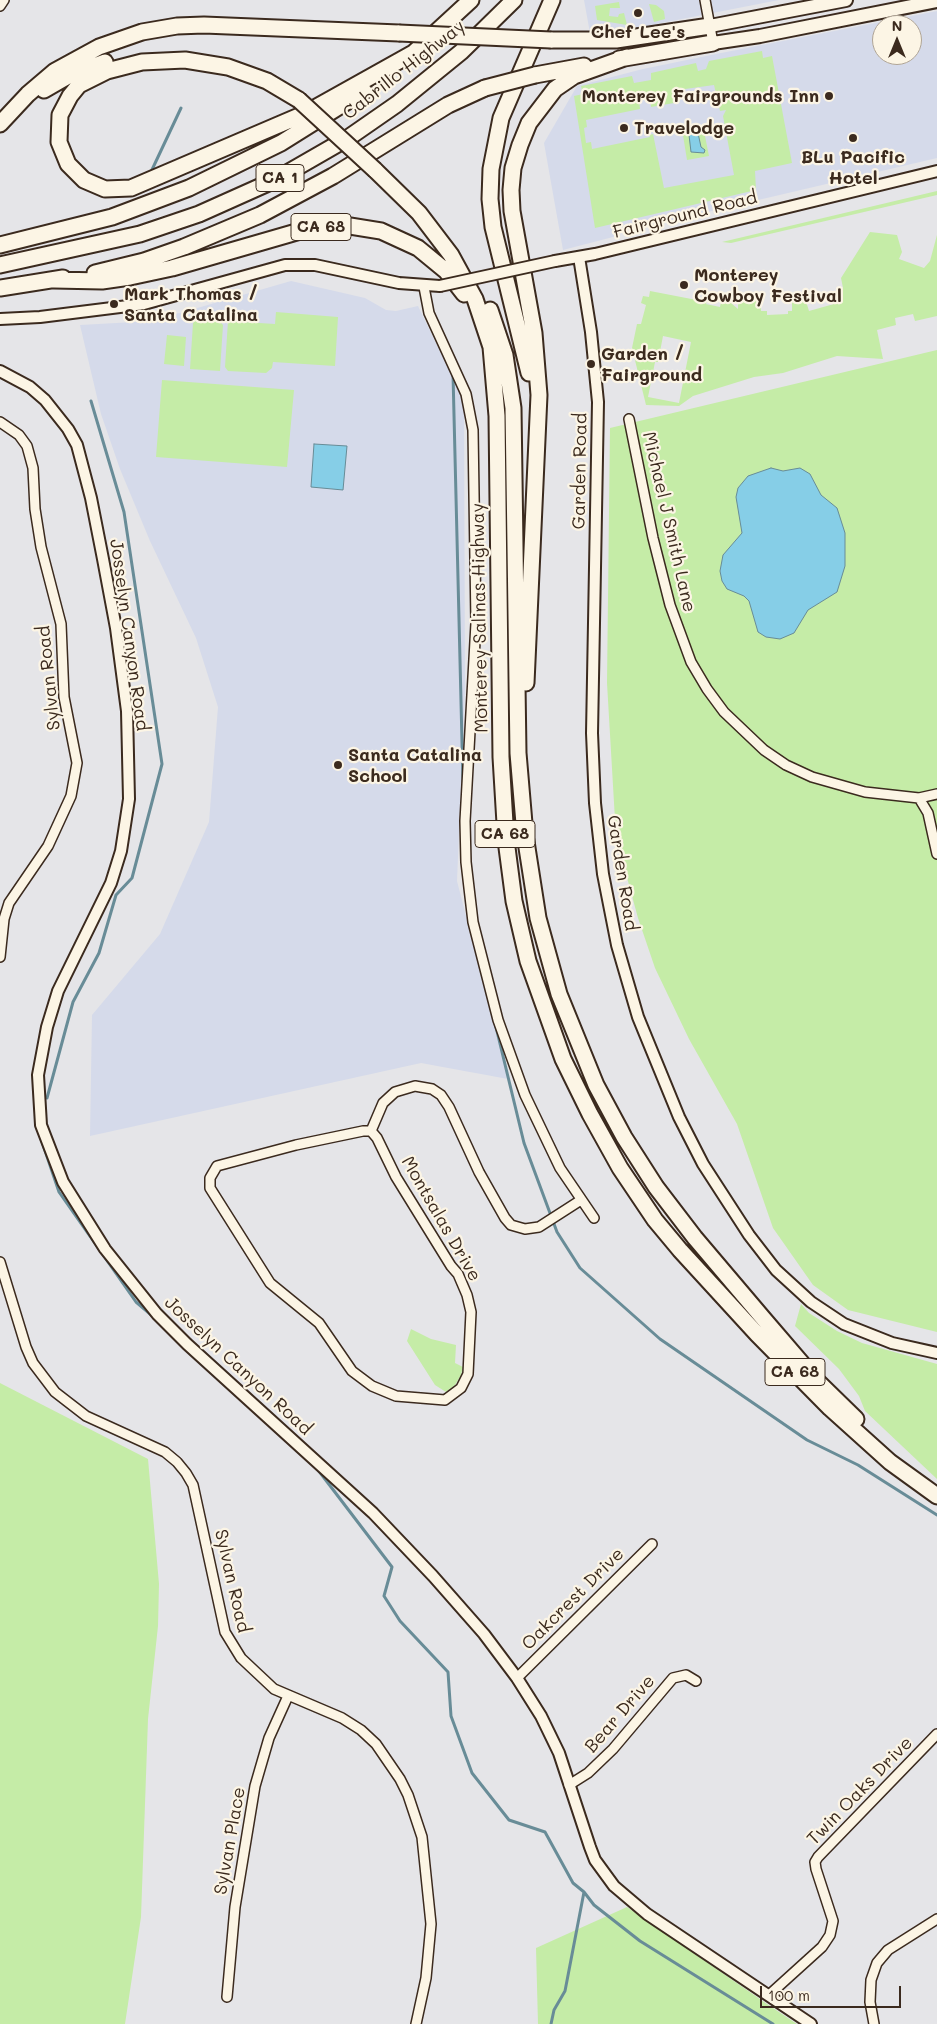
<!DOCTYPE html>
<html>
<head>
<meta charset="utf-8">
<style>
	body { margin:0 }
	#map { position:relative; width:937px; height:2024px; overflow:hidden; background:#e5e5e8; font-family:Mali,sans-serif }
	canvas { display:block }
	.north { position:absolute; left:872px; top:15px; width:50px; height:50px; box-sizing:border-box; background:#fcf5e5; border:1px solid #afa495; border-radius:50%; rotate:0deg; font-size:14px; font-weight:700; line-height:20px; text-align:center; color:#3b2a1e }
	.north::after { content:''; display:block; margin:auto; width:18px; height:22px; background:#3b2a1e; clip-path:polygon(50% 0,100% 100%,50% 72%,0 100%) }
	.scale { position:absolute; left:760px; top:1986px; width:141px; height:22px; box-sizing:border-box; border:2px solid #3b2a1e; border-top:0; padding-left:6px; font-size:15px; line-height:18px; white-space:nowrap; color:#3b2a1e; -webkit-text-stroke:4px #fcf5e5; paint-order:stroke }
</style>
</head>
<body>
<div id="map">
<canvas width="937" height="2024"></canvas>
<div class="north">N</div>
<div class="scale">100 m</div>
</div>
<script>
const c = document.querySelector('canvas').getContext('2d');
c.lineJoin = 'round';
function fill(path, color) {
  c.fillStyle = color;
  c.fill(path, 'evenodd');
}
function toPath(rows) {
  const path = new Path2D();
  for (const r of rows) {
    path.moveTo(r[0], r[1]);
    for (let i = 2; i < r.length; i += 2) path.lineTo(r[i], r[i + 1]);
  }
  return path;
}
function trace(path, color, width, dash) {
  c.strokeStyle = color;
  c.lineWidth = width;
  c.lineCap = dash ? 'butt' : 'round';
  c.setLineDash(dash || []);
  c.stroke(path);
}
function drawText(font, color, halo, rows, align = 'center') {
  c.font = font + ' Mali,sans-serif';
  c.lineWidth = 4.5;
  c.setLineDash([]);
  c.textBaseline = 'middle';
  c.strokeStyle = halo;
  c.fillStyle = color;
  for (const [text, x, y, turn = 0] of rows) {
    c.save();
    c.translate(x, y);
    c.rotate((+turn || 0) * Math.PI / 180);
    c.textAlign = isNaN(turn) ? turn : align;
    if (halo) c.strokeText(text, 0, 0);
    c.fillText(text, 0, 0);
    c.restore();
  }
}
const built = toPath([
	[584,0,779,0,636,28,590,33],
	[937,11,937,158,622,232,613,237,563,250,544,143,577,86,643,69,716,54],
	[882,25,912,25,912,55,882,55],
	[291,281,365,298,386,310,396,311,418,306,464,401,465,688,457,881,508,1079,421,1063,90,1136,92,1015,160,934,209,822,218,707,196,638,150,541,120,469,101,414,80,325,134,322,156,316,180,313]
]);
const green = toPath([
	[619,2,620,8,610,8,609,16,618,17,619,14,624,13,627,25,597,20,595,6],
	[649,4,656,5,664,11,665,19,654,22],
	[762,51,763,58,772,56,792,163,755,171,756,190,595,228,574,96,583,94,581,86,632,76,634,83,651,80,651,73,696,63,698,71,706,69,709,61],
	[714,85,720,111,726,110,723,116,734,175,664,188,653,134,649,135,650,137,592,149,591,142,586,143,584,128,587,127,586,120,640,109,639,99,650,97,651,107,680,102,678,90],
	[703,126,709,156,687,160,682,129],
	[937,191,937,195,731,243,722,242],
	[870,232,897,235,902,252,899,259,924,268,930,261,937,235,937,316,915,321,913,314,895,318,896,325,877,330,883,359,837,356,783,373,754,377,693,396,679,406,646,405,632,348,637,324,641,324,646,305,641,303,643,296,649,297,650,291,707,302,706,304,720,307,721,302,731,303,738,309,738,299,755,293,761,299,761,311,767,311,767,315,788,314,788,311,792,311,792,301,797,298,805,298,809,311,841,302,839,289,843,288,841,278],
	[663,336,691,342,679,403,648,397,655,362,658,362],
	[276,312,338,317,335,366,273,362,272,368,266,373,228,371,225,367,228,321,275,324],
	[198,318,218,320,223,325,220,371,190,369,193,323],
	[167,335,186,337,184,366,164,364],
	[937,350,937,1332,848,1310,813,1285,773,1228,737,1124,689,1039,655,968,638,918,616,837,607,683,610,428],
	[162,380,294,390,287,467,156,457],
	[801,1304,809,1313,837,1331,862,1343,937,1364,937,1479,865,1411,859,1396,839,1369,795,1326],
	[411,1329,431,1339,456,1345,455,1363,463,1367,461,1375,455,1385,446,1392,435,1385,407,1341],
	[0,1383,148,1459,159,1584,158,1626,148,1719,141,1917,125,2024,0,2024],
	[627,1907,770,2006,797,2024,538,2024,536,1948]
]);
const water = toPath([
	[698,133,701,147,705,150,704,153,691,152,689,135,698,133],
	[314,444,347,446,343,490,311,487,314,444],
	[771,468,783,471,800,468,810,474,821,495,837,508,845,533,845,566,837,592,808,610,794,633,780,639,766,637,758,632,749,601,744,596,727,589,722,581,720,571,723,555,742,533,736,497,738,488,748,476,771,468]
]);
const stream = toPath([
	[150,174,181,108],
	[453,374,463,783],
	[495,1023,524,1143,557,1232,580,1268,660,1339,807,1440,858,1465,937,1515],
	[47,1098,73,1002,99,953,116,895,132,878,162,764,124,512,91,401],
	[38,1130,59,1192,136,1302,156,1319],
	[315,1466,392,1567,384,1596,400,1621,448,1672,451,1716,472,1773,509,1820,545,1832,573,1883,584,1892,594,1905,640,1941,773,2024],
	[551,2024,554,2010,565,1991,584,1892]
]);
const minor = toPath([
	[705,0,713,43],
	[0,6,4,0],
	[424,287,429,313,466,394,473,430,476,623,465,821,466,862,473,922,498,1020,525,1095,560,1168,594,1218],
	[629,419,653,538,670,605,691,662,707,689,724,712,764,750,786,765,812,777,865,792,919,798,937,794],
	[0,422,19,435,27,446,33,468,35,509,41,547,61,624,64,697,77,763,71,796,48,846,9,903,4,919,0,957],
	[919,798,928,813,937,854],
	[363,1131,371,1131,377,1138,396,1177,451,1266,458,1274,467,1295,471,1312,468,1374,461,1388,445,1400,396,1396,372,1386,352,1371,319,1323,270,1283,210,1188,210,1178,217,1166,296,1145,363,1131],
	[371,1131,383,1103,395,1092,415,1086,432,1089,441,1095,449,1107,479,1172,505,1218,511,1225,525,1229,539,1227,581,1200],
	[0,1262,26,1347,33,1363,55,1392,86,1416,165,1452,177,1462,186,1473,193,1485,225,1632,241,1658,274,1689,342,1718,361,1730,376,1744,400,1779,408,1795,422,1837,431,1924,426,1978,416,2024],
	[517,1678,652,1544],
	[569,1785,588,1773,613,1749,673,1678,686,1675,696,1681],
	[769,1995,822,1947,830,1935,833,1921,816,1869,815,1862,818,1857,937,1734],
	[227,1997,235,1907,255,1786,269,1738,288,1696],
	[874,2024,870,2002,871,1980,877,1963,888,1950,937,1919]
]);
const tertiary = toPath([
	[579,257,591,332,598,402,592,733,595,803,603,874,617,945,638,1017,679,1117,703,1164,749,1235,776,1270,811,1302,844,1324,892,1343,937,1353],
	[555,261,595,254,937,171],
	[0,319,40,317,144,304,285,265,315,265,399,283,440,286],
	[0,371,30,387,45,400,68,429,77,445,91,498,103,559,116,628,127,711,129,799,121,851,111,883,58,991,47,1027,38,1075,41,1125,63,1182,105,1249,157,1314,187,1344,373,1513,433,1576,484,1634,517,1678,541,1716,559,1753,590,1847,595,1860,614,1886,647,1914,811,2024]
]);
const primary = toPath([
	[710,26,846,0],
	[713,43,760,36,937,1]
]);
const motorway = toPath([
	[551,40,616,40,710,26],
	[408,58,471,0],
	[619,59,713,43],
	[535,75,584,66],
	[44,90,70,75,105,62],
	[299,100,267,81,228,67,185,60,142,62,107,71,79,85,70,96,60,115,59,142,68,164,84,180,105,189,131,188,304,114,415,52],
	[0,124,28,94,55,71,99,47,142,32,177,26,204,25,399,33],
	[375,170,419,213,451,255,475,299,491,347,497,416,501,757,506,840,514,901,528,961,563,1059,590,1114,620,1168,655,1220,680,1250,757,1334,830,1408,890,1462,937,1496],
	[0,245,112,217,189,188,281,143,364,91],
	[0,265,140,234,199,214,275,180,348,138,397,104,461,52,514,0],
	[95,273,144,261,184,247,260,215,333,176,448,105,485,88],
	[54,280,102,281,130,277,172,268,300,231,321,227,350,226,381,231,418,248,446,271,464,294],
	[0,288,63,278],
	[490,310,505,355,513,408,518,753,525,835,538,918,559,994,596,1085,624,1137,656,1187,695,1238,762,1317,816,1380,856,1419],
	[529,373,493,227,490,199,491,169,501,118,552,0],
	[526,683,539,395,534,333,512,211,511,190,513,168,520,145,529,123,555,89,574,76,627,57]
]);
const tertiaryBridge = toPath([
	[440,286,555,261]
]);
const motorwayBridge = toPath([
	[399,33,551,40],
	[485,88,535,75],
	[299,100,375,170]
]);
const markers = [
	[638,13,5,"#3b2a1e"],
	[829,96,5,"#3b2a1e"],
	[624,128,5,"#3b2a1e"],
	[853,138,5,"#3b2a1e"],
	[684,285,5,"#3b2a1e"],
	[114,304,5,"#3b2a1e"],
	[591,364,5,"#3b2a1e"],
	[338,765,5,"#3b2a1e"]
];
const shields = [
	[280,178,48],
	[321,227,60],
	[505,834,60],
	[795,1372,60]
];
const shieldNames = [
	["CA 1",280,178],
	["CA 68",321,227],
	["CA 68",505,834],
	["CA 68",795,1372]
];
const poiNames = [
	["Chef Lee's",638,32,"center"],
	["Monterey Fairgrounds Inn",819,96,"right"],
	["Travelodge",634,128],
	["BLu Pacific",853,157,"center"],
	["Hotel",853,178,"center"],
	["Monterey",694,275],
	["Cowboy Festival",694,296],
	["Mark Thomas /",124,294],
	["Santa Catalina",124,315],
	["Garden /",601,354],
	["Fairground",601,375],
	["Santa Catalina",348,755],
	["School",348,776]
];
const streetNames = [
	["Cabrillo Highway",404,70,-38],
	["Fairground Road",685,215,-14],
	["Garden Road",580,471,-89],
	["Michael J Smith Lane",669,522,77],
	["Monterey Salinas Highway",480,618,-91],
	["Josselyn Canyon Road",129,635,82],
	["Sylvan Road",49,678,-96],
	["Garden Road",622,873,81],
	["Montsalas Drive",441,1219,60],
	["Josselyn Canyon Road",238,1366,43],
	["Sylvan Road",232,1581,77],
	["Oakcrest Drive",573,1599,-45],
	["Bear Drive",620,1714,-49],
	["Twin Oaks Drive",860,1791,-46],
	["Sylvan Place",230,1841,-80]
];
fill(built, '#d5daea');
fill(green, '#c5eca7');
fill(water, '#86cee7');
trace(water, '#688c97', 1);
trace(stream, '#688c97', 3);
trace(minor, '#3b2a1e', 12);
trace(tertiary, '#3b2a1e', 14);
trace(primary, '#3b2a1e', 16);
trace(motorway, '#3b2a1e', 19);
trace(minor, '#fcf5e5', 9);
trace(tertiary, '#fcf5e5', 10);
trace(primary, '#fcf5e5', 12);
trace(motorway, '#fcf5e5', 15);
trace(tertiaryBridge, '#3b2a1e', 14, []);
trace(motorwayBridge, '#3b2a1e', 19, []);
trace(tertiaryBridge, '#fcf5e5', 10);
trace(motorwayBridge, '#fcf5e5', 15);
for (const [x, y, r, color] of markers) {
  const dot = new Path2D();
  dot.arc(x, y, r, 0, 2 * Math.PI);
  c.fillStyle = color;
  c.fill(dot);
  trace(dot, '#fcf5e5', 2);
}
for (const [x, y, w] of shields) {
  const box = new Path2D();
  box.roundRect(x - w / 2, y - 13.5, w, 27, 4);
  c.fillStyle = '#fcf5e5';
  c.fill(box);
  trace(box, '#3b2a1e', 1);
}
drawText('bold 16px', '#3b2a1e', null, shieldNames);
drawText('bold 18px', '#3b2a1e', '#fcf5e5', poiNames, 'left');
drawText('18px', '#3b2a1e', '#fcf5e5', streetNames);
</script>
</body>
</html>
